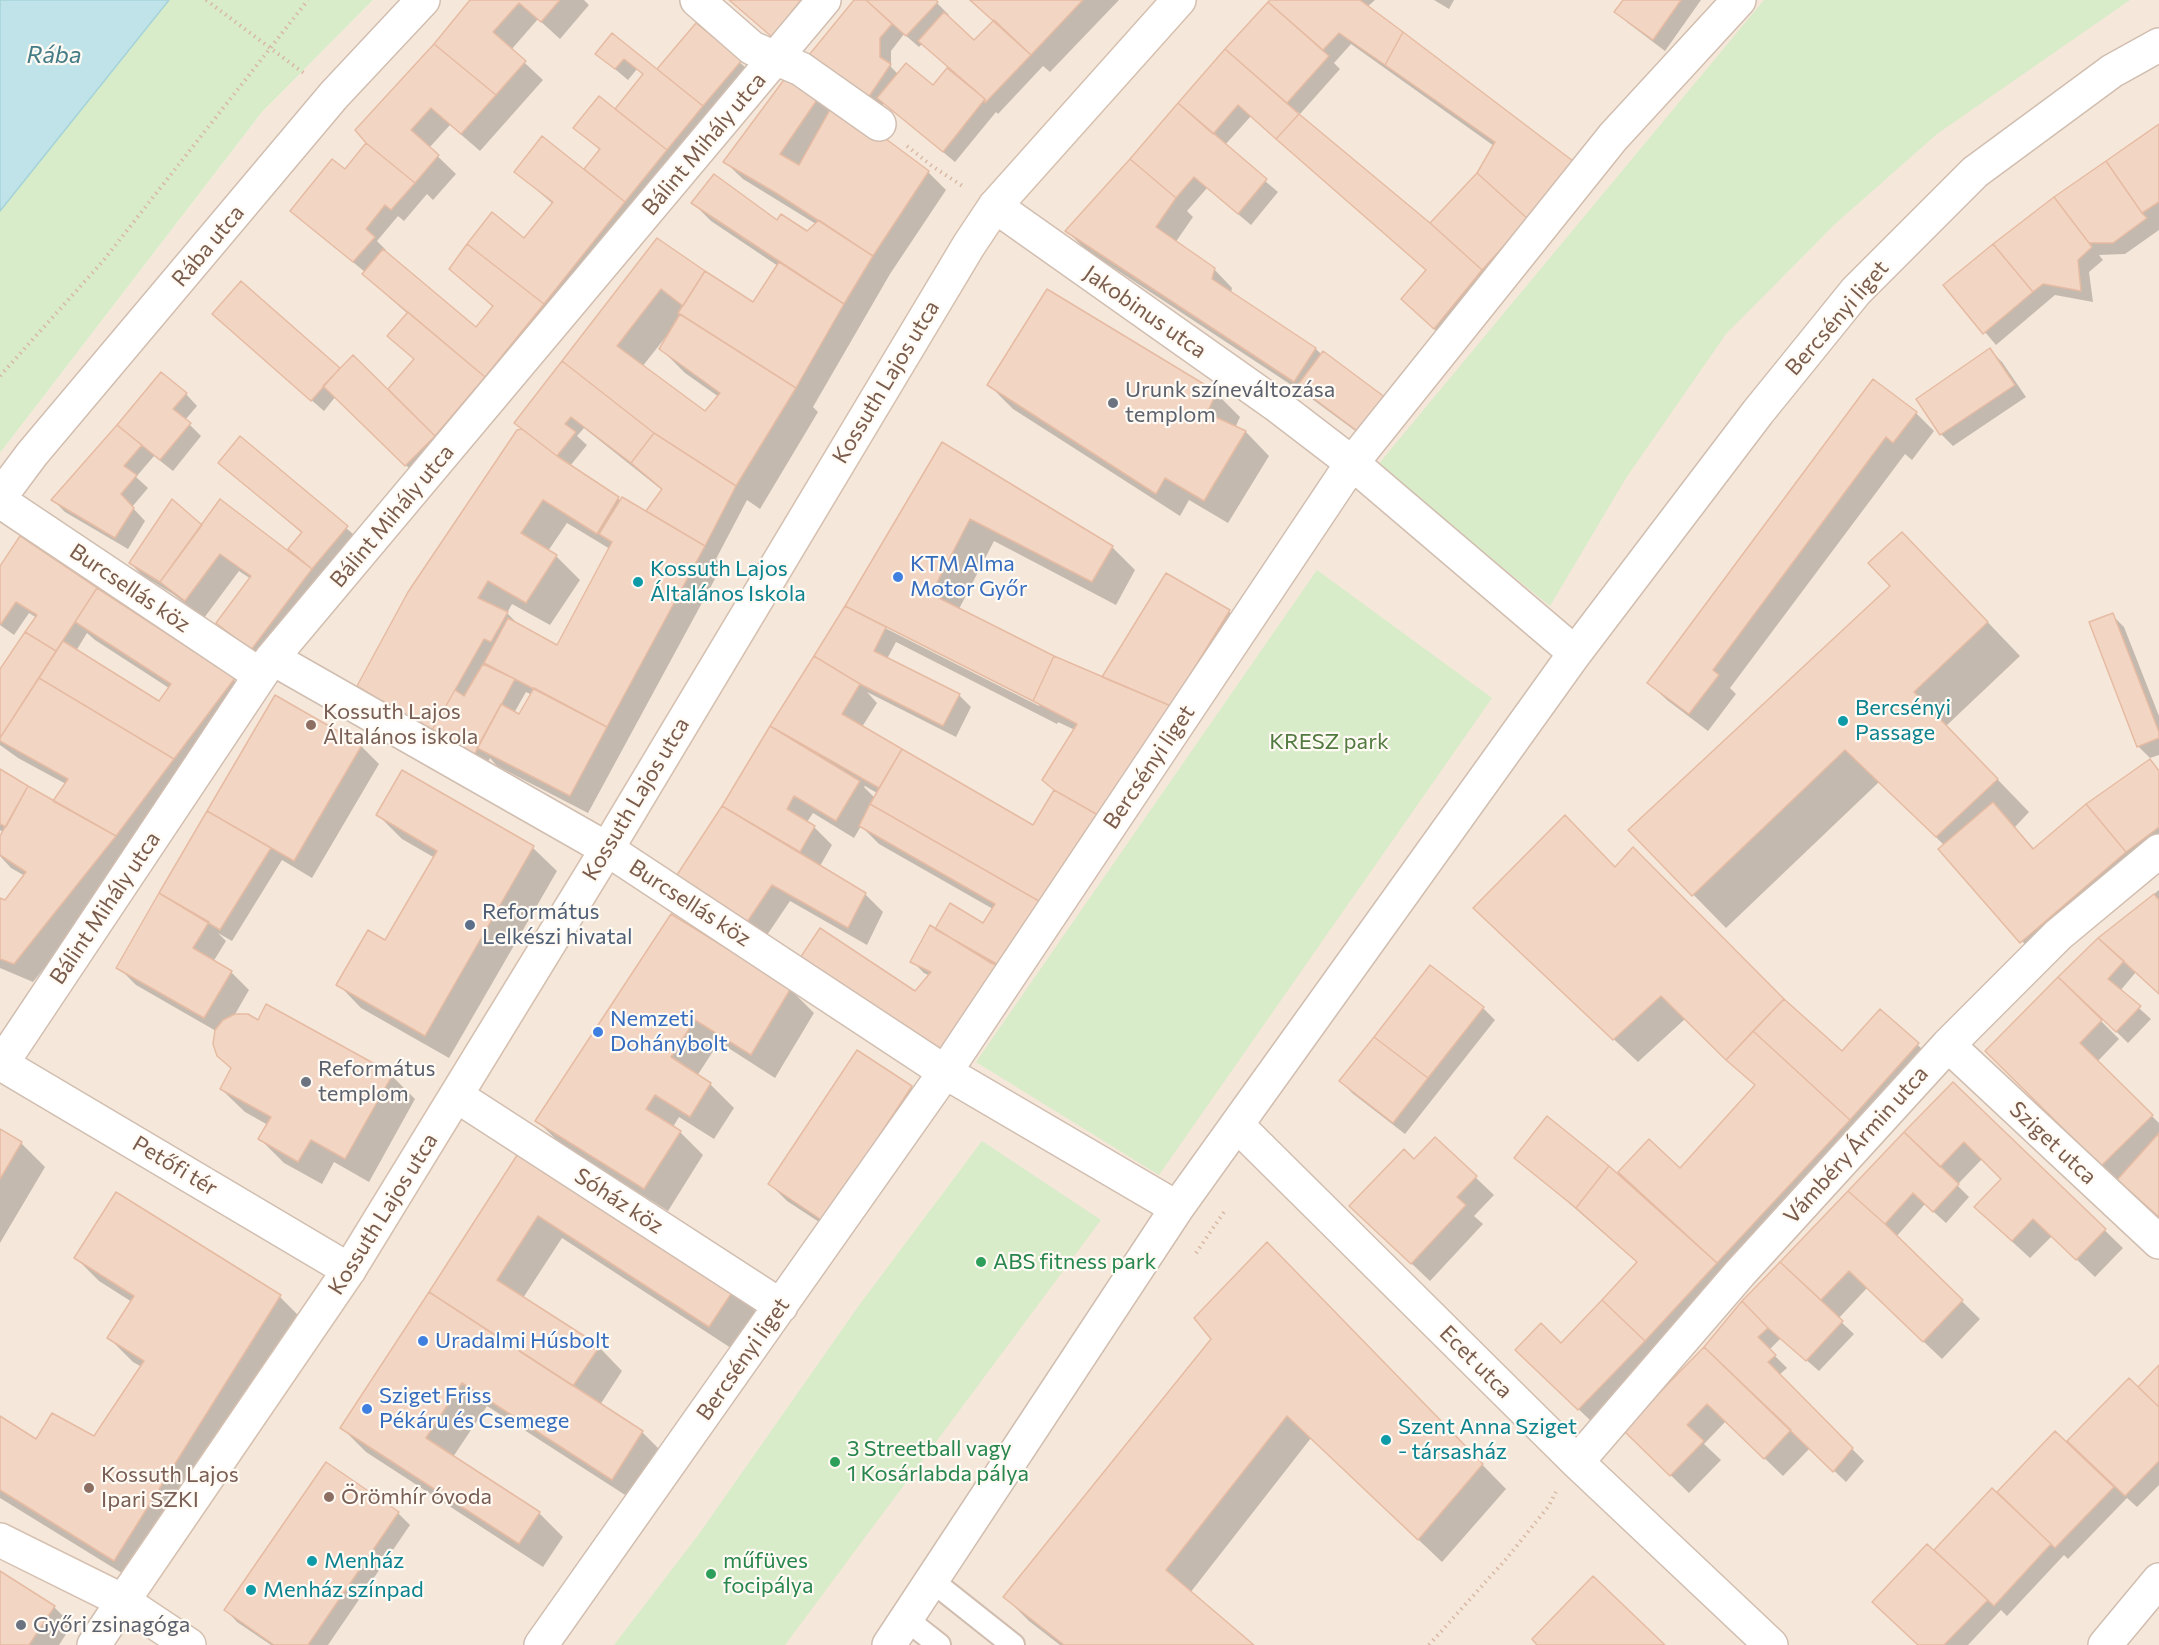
<!DOCTYPE html>
<html>
<head>
<meta charset="utf-8">
<style>
	body { margin:0 }
	canvas { display:block; background:#fdf6ec }
</style>
</head>
<body>
<canvas width="2159" height="1645"></canvas>
<script>
const c = document.querySelector('canvas').getContext('2d');
c.lineJoin = 'round';
function fill(path, color) {
  c.fillStyle = color;
  c.fill(path, 'evenodd');
}
function toPath(rows) {
  const path = new Path2D();
  for (const r of rows) {
    path.moveTo(r[0], r[1]);
    for (let i = 2; i < r.length; i += 2) path.lineTo(r[i], r[i + 1]);
  }
  return path;
}
function trace(path, color, width, dash) {
  c.strokeStyle = color;
  c.lineWidth = width;
  c.lineCap = dash ? 'butt' : 'round';
  c.setLineDash(dash || []);
  c.stroke(path);
}
function drawText(font, color, halo, rows, align = 'center') {
  c.font = font + ' Commissioner,sans-serif';
  c.lineWidth = 4.5;
  c.setLineDash([]);
  c.textBaseline = 'middle';
  c.strokeStyle = halo;
  c.fillStyle = color;
  for (const [text, x, y, turn = 0] of rows) {
    c.save();
    c.translate(x, y);
    c.rotate((+turn || 0) * Math.PI / 180);
    c.textAlign = isNaN(turn) ? turn : align;
    if (halo) c.strokeText(text, 0, 0);
    c.fillText(text, 0, 0);
    c.restore();
  }
}
const residential = toPath([
	[373,0,2159,0,2159,1645,0,1645,0,453,262,112]
]);
const green = toPath([
	[169,0,373,0,262,112,0,453,0,211],
	[1764,0,2130,0,1937,134,1835,224,1726,334,1626,478,1550,606,1377,466],
	[1317,570,1492,698,1159,1175,976,1062],
	[982,1141,1101,1220,785,1645,614,1645,699,1534,860,1304]
]);
const water = toPath([
	[0,0,169,0,0,211,0,0]
]);
const shadow = toPath([
	[472,0,584,0,589,5,560,39,538,19,511,50,543,80,480,151,450,125,429,148,456,174,433,200,427,194,404,221,398,216,377,241,386,250,384,252,476,329,494,308,451,269,525,240,553,204,516,172,590,176,591,175,601,151,575,128,616,111,644,75,637,69,628,80,597,54,612,35,658,71,696,25,752,73,418,477,336,396,324,411,226,326,241,284,341,370,388,391,415,360,408,314,382,291,364,273,365,272,304,222,368,143,435,45],
	[856,0,934,0,949,15,947,17,974,43,995,22,969,0,1119,0,1050,72,1043,66,998,114,996,112,955,162,884,103,881,109,823,67],
	[904,34,919,47,923,43,949,68,933,87,898,74,891,67,891,51],
	[1274,0,1375,0,1367,7,1572,162,1453,346,1421,317,1427,271,1290,151,1431,225,1478,173,1494,146,1351,44,1334,63,1340,69,1300,114,1298,112,1275,138,1251,116,1224,146,1278,192,1251,225,1207,188,1187,211,1193,217,1175,243,1214,269,1232,288,1231,293,1316,349,1322,355,1373,444,1308,396,1085,249,1067,231,1227,50],
	[1434,0,1454,0,1449,9],
	[1625,0,1701,0,1665,51,1628,23,1616,12],
	[789,75,928,172,946,190,890,274,813,407,818,412,760,509,747,500,716,559,722,566,588,813,497,766,490,758,486,766,382,710,358,686,524,431,657,240,754,304,778,266,711,221,693,203,778,223,807,233,816,224,743,179,725,162],
	[668,334,670,335,661,349,685,373,719,397,706,414,642,367],
	[584,428,662,490,648,511,654,517,621,501,570,466,587,445,577,436],
	[567,523,610,549,558,647,521,627,507,613,512,604,550,625,580,580,556,556,548,551],
	[526,692,532,695,519,716,514,713],
	[459,745,481,757,480,760],
	[2159,126,2159,230,2125,254,2099,255,2103,260,2089,272,2093,302,2055,295,1996,345,1945,285,2056,198],
	[1990,350,2002,362,2026,397,1953,446,1941,434],
	[1873,381,1916,413,1934,431,1912,460,1905,454,1730,688,1736,694,1708,731,1667,700,1649,683],
	[989,385,1216,393,1240,417,1235,428,1246,432,1269,456,1228,523,1189,500,1180,516,1013,409],
	[186,394,197,406,185,420,201,436,173,471,154,456,136,477,148,488,132,507,145,521,128,549,65,512,53,500],
	[240,438,359,539,270,667,236,641,218,623,251,579,239,571,204,618,173,594,142,575,130,563,202,527,301,562,302,561,290,549,303,534,220,463],
	[942,444,1112,547,1135,570,1116,605,994,541,959,609,1053,657,1103,679,1167,575,1229,612,1247,630,1021,984,915,993,930,976,924,973,912,961,936,931,984,925,993,909,879,844,861,826,854,838,813,813,807,822,814,827,832,845,820,866,865,894,883,912,867,945,790,901,763,941,675,881,816,657],
	[873,619,1040,703,1039,706,873,622],
	[896,642,1057,724,1058,722,1075,730,1055,791,1033,827,862,727,877,703,867,692,956,737,971,707,959,695,887,659],
	[865,786,877,793,875,798,864,787],
	[1935,567,2020,656,1946,726,2029,812,2015,827,2035,850,2150,761,2159,770,2159,848,2039,960,1941,850,1945,846,1879,782,1726,928,1630,830],
	[0,568,96,589,234,680,252,697,134,854,33,982,0,968,0,899,5,902,25,876,11,868,0,856,0,839,4,833,0,830,0,771,53,803,66,784,18,758,0,745,0,671,37,618,29,613,14,635,0,625],
	[87,633,95,640,169,688,159,703,76,651],
	[2112,615,2124,627,2159,716,2159,755,2150,758,2138,746],
	[276,697,361,746,379,764,312,878,282,860,232,941,218,933,226,941,213,962,231,972,249,990,234,1016,392,1076,415,1099,369,1182,334,1162,322,1184,284,1163,260,1139,268,1125,245,1112,221,1089,232,1070,218,1055,216,1031,136,985,118,967],
	[403,772,533,848,557,871,449,1058,361,1008,338,984,386,942,435,858,402,839,378,815],
	[1616,868,1783,1000,1842,1054,1881,1011,1936,1062,1591,1421,1529,1362,1561,1345,1639,1264,1516,1157,1608,1167,1619,1174,1649,1141,1680,1170,1756,1086,1685,1019,1638,1062,1499,931],
	[2159,890,2159,993,2136,972,2120,991,2151,1019,2128,1043,2074,990,2072,992,2119,1039,2097,1062,2159,1123,2159,1216,2120,1183,1987,1051,2099,939],
	[671,916,790,989,814,1013,775,1078,719,1042,697,1076,710,1084,734,1108,714,1139,679,1117,673,1127,680,1132,703,1155,668,1211,561,1144,537,1121],
	[1483,1008,1495,1020,1405,1134,1352,1093,1341,1081],
	[858,1052,911,1087,929,1105,842,1237,787,1201,769,1183],
	[1953,1084,2123,1248,2095,1277,2052,1236,2030,1258,1994,1225,2003,1179,1982,1159,1957,1185,1969,1197,1946,1223,1925,1204,1896,1237,1980,1319,1942,1359,1867,1288,1838,1319,1854,1334,1819,1371,1781,1338,1769,1350,1787,1368,1779,1375,1864,1461,1846,1482,1810,1448,1783,1476,1726,1421,1704,1444,1721,1460,1689,1493,1643,1448,1705,1348,1743,1302],
	[0,1131,21,1143,45,1167,0,1243],
	[1435,1139,1494,1195,1474,1216,1483,1224,1430,1281,1369,1223,1414,1161],
	[522,1151,734,1289,757,1313,734,1350,562,1238,523,1298,599,1347,622,1371,600,1405,642,1432,666,1456,636,1502,487,1406,453,1457,539,1513,563,1537,543,1567,366,1452,342,1428],
	[76,1258,280,1297,303,1320,138,1583,0,1498,0,1418,37,1441,94,1438,142,1367,133,1362,109,1338,132,1302,99,1281],
	[1290,1268,1506,1489,1442,1562,1311,1438,1190,1593,1252,1645,1060,1645,1029,1621,1005,1597],
	[2159,1367,2159,1485,2137,1507,2127,1498,2068,1559,2064,1555,2007,1616,2001,1610,1968,1645,1919,1645,1934,1552,1992,1490,1997,1494,2056,1433,2067,1443,2129,1380,2138,1389],
	[326,1464,398,1513,410,1525,328,1645,271,1645,237,1622,226,1610],
	[0,1572,54,1607,72,1625,59,1645,0,1645]
]);
const building = toPath([
	[470,0,560,0,541,22,519,3,493,32,526,61,496,95,434,44,470,0],
	[729,0,801,0,772,37,729,0],
	[854,0,866,0,892,24,880,38,880,57,891,64,868,98,809,55,854,0],
	[866,0,936,0,938,2,906,36,866,0],
	[970,0,1083,0,1031,55,970,0],
	[1270,0,1360,0,1403,32,1385,65,1339,33,1323,50,1268,2,1270,0],
	[1623,0,1681,0,1653,40,1614,12,1623,0],
	[1268,2,1329,56,1287,103,1225,49,1268,2],
	[944,12,974,40,994,20,1031,55,985,103,985,99,918,41,944,12],
	[696,23,742,60,703,106,657,69,696,23],
	[1403,32,1573,161,1528,219,1477,173,1495,142,1385,65,1403,32],
	[612,33,703,106,667,150,615,109,643,74,624,59,615,69,595,54,612,33],
	[434,44,496,95,461,134,431,108,411,130,439,155,415,183,366,143,355,130,434,44],
	[1225,49,1299,114,1276,139,1238,105,1213,134,1178,103,1225,49],
	[906,63,933,85,947,68,985,99,943,152,877,98,906,63],
	[789,73,821,94,780,154,799,165,835,101,929,171,873,256,776,193,723,162,789,73],
	[599,96,667,150,625,202,584,169,600,149,573,128,599,96],
	[1178,103,1267,179,1238,214,1194,177,1176,198,1130,159,1178,103],
	[1299,114,1430,223,1482,270,1434,329,1401,299,1426,270,1276,139,1299,114],
	[2159,124,2159,202,2142,213,2106,161,2159,124],
	[542,136,625,202,544,304,467,244,492,212,524,238,553,202,514,172,542,136],
	[366,143,415,183,391,210,385,205,366,229,375,237,353,262,290,211,332,159,345,169,366,143],
	[1130,159,1176,198,1156,227,1215,268,1212,279,1316,348,1294,382,1065,231,1130,159],
	[2106,161,2142,213,2147,218,2113,243,2089,243,2054,197,2106,161],
	[1477,173,1528,219,1482,270,1430,223,1477,173],
	[714,174,777,220,781,214,807,231,819,220,873,256,844,304,691,203,714,174],
	[2054,197,2092,247,2078,260,2081,291,2043,284,2033,292,1993,244,2054,197],
	[657,238,705,271,683,306,661,289,617,346,705,411,720,393,659,349,680,314,796,388,736,486,654,433,562,361,657,238],
	[467,244,544,304,485,377,362,274,383,249,476,327,493,306,449,269,467,244],
	[1993,244,2033,292,1983,334,1943,285,1993,244],
	[779,262,844,304,796,388,678,313,705,271,753,302,779,262],
	[241,281,340,368,311,401,212,314,241,281],
	[1047,289,1217,392,1207,413,1246,431,1204,501,1165,478,1156,494,987,385,1047,289],
	[408,312,485,377,435,436,388,389,414,359,387,336,408,312],
	[1990,348,2015,385,1940,435,1916,399,1990,348],
	[1323,351,1386,398,1360,433,1297,386,1323,351],
	[353,355,435,436,405,466,323,386,353,355],
	[562,361,654,433,631,463,571,417,565,424,576,432,557,456,514,423,562,361],
	[161,372,187,393,173,409,191,423,160,460,117,425,161,372],
	[1873,379,1917,412,1893,443,1886,437,1713,670,1719,675,1689,714,1647,683,1873,379],
	[117,425,142,445,124,466,137,475,121,494,134,508,115,538,51,500,117,425],
	[522,429,557,456,619,497,597,534,543,500,521,533,557,555,526,603,488,581,478,598,508,612,491,642,484,639,431,732,357,686,408,592,517,430,522,429],
	[654,433,736,486,705,546,646,511,662,489,631,463,654,433],
	[240,436,348,526,312,569,288,549,302,532,218,463,240,436],
	[942,442,1113,546,1092,582,970,519,931,594,1054,656,1033,701,845,606,942,442],
	[622,497,705,546,607,727,484,663,508,618,557,645,612,542,599,534,622,497],
	[172,499,202,525,160,582,129,563,172,499],
	[220,499,312,569,251,650,216,623,251,576,220,554,185,601,160,582,220,499],
	[1902,532,1988,622,1914,692,1998,779,1936,837,1845,750,1692,896,1628,830,1890,586,1868,563,1902,532],
	[20,536,97,588,56,651,25,632,37,615,16,602,1,624,0,623,0,566,20,536],
	[1166,573,1230,610,1171,706,1102,677,1166,573],
	[97,588,235,678,174,759,39,678,63,641,159,701,171,684,75,622,97,588],
	[845,606,886,627,874,651,960,694,943,726,860,684,814,656,845,606],
	[2113,613,2159,732,2159,738,2137,747,2089,622,2113,613],
	[25,632,56,651,0,738,0,669,25,632],
	[814,656,860,684,842,714,902,749,879,788,770,726,814,656],
	[1054,656,1171,706,1098,815,1054,790,1042,780,1077,724,1033,701,1054,656],
	[483,664,515,679,474,755,431,732,455,690,464,696,483,664],
	[39,678,174,759,116,836,53,801,68,779,0,741,0,738,39,678],
	[534,688,607,727,570,796,477,748,501,704,519,714,534,688],
	[275,695,362,745,294,861,207,811,275,695],
	[770,726,860,781,836,821,794,796,787,809,815,826,800,852,722,806,770,726],
	[902,749,1033,825,1054,790,1098,815,1044,904,870,804,902,749],
	[2150,759,2159,771,2159,827,2126,852,2086,804,2150,759],
	[0,769,28,786,6,827,0,824,0,769],
	[402,770,534,846,425,1036,336,985,368,930,385,940,437,851,376,815,402,770],
	[28,786,116,836,14,964,0,959,0,898,5,900,26,872,0,855,0,836,28,786],
	[1993,802,2033,849,2086,804,2126,852,2020,943,1938,849,1993,802],
	[870,804,1044,904,1002,967,935,929,950,903,983,923,995,904,859,826,870,804],
	[722,806,866,893,848,928,772,885,745,925,673,881,722,806],
	[207,811,271,848,220,930,159,893,207,811],
	[1565,815,1615,867,1633,847,1784,999,1726,1060,1661,996,1613,1040,1473,908,1565,815],
	[159,893,209,922,193,948,232,971,204,1018,116,968,159,893],
	[2154,894,2159,900,2159,994,2098,938,2154,894],
	[671,914,791,988,751,1055,695,1020,671,1057,711,1083,690,1117,655,1095,646,1109,681,1131,644,1189,535,1121,671,914],
	[930,925,991,963,1002,967,940,1058,798,961,820,928,915,991,931,972,910,962,930,925],
	[2098,938,2124,961,2108,979,2141,1006,2116,1032,2058,977,2098,938],
	[1430,965,1484,1007,1428,1078,1374,1037,1430,965],
	[2058,977,2102,1020,2080,1043,2153,1115,2101,1166,1985,1051,2058,977],
	[1784,999,1842,1051,1880,1009,1919,1043,1850,1120,1753,1031,1784,999],
	[266,1004,393,1074,345,1159,311,1140,298,1162,258,1139,271,1117,220,1089,231,1068,217,1056,213,1044,215,1030,223,1020,235,1014,248,1014,258,1020,266,1004],
	[1753,1031,1850,1120,1717,1263,1618,1172,1649,1139,1680,1168,1755,1085,1726,1060,1753,1031],
	[1374,1037,1428,1078,1393,1123,1339,1081,1374,1037],
	[857,1050,912,1086,823,1221,768,1184,857,1050],
	[1953,1082,2106,1229,2076,1260,2033,1219,2012,1241,1974,1207,2001,1179,1964,1142,1940,1167,1904,1132,1953,1082],
	[1547,1116,1609,1166,1576,1208,1514,1158,1547,1116],
	[0,1129,22,1142,0,1179,0,1129],
	[1904,1132,1959,1184,1933,1212,1913,1193,1885,1224,1848,1191,1904,1132],
	[2159,1133,2159,1217,2117,1180,2159,1133],
	[1435,1137,1477,1176,1457,1197,1466,1205,1411,1264,1349,1206,1404,1149,1414,1159,1435,1137],
	[521,1149,735,1288,709,1327,538,1216,497,1280,600,1346,573,1386,429,1292,521,1149],
	[1609,1166,1717,1263,1645,1341,1602,1300,1637,1262,1576,1208,1609,1166],
	[1848,1191,1885,1224,1963,1300,1923,1342,1849,1271,1821,1300,1780,1262,1848,1191],
	[116,1192,281,1295,114,1561,0,1490,0,1416,36,1439,52,1413,94,1436,144,1361,107,1338,134,1296,74,1258,116,1192],
	[1267,1242,1483,1464,1418,1540,1287,1416,1166,1570,1254,1645,1064,1645,1003,1597,1211,1339,1194,1318,1267,1242],
	[1780,1262,1843,1321,1806,1361,1768,1328,1742,1301,1780,1262],
	[429,1292,643,1431,612,1480,462,1383,426,1438,540,1512,519,1544,340,1428,429,1292],
	[1602,1300,1645,1341,1578,1410,1515,1350,1541,1323,1561,1343,1602,1300],
	[1742,1301,1768,1328,1758,1337,1776,1355,1768,1362,1853,1448,1833,1472,1704,1347,1742,1301],
	[1704,1347,1791,1430,1764,1459,1707,1404,1687,1425,1704,1441,1670,1476,1623,1430,1704,1347],
	[2159,1365,2159,1407,2138,1387,2159,1365],
	[2129,1378,2159,1407,2159,1461,2125,1496,2067,1441,2129,1378],
	[2055,1431,2114,1487,2055,1548,1997,1492,2055,1431],
	[326,1462,399,1512,308,1645,274,1645,224,1610,326,1462],
	[1992,1488,2051,1544,1994,1606,1934,1550,1992,1488],
	[1927,1544,1988,1600,1944,1645,1918,1645,1872,1602,1927,1544],
	[0,1571,55,1606,29,1645,0,1645,0,1571],
	[1593,1576,1665,1645,1537,1645,1532,1639,1593,1576]
]);
const path = toPath([
	[206,0,305,74],
	[907,146,932,166,964,187],
	[0,376,103,261,308,0],
	[1196,1253,1226,1209],
	[1429,1645,1507,1558,1548,1507,1556,1492]
]);
const lane = toPath([
	[931,1580,1013,1645],
	[906,1619,939,1645]
]);
const street = toPath([
	[697,0,752,48,801,69,879,124],
	[995,206,1275,404,1352,463,1575,653],
	[0,497,32,454,334,95,423,0],
	[0,501,260,675],
	[272,658,607,849,945,1072,1177,1208],
	[1948,1045,2159,1242],
	[0,1063,349,1270],
	[2,1063,272,658,824,0],
	[457,1096,781,1306],
	[1238,1126,1577,1462,1771,1645],
	[1577,1462,1740,1273,1948,1045,2058,935,2159,851],
	[94,1645,123,1601],
	[541,1645,945,1072,1352,463,1613,137,1739,0],
	[889,1645,1177,1208,1575,653,1758,412,1856,291,1975,172,2112,71,2159,45],
	[2105,1645,2159,1580]
]);
const secondary = toPath([
	[0,1540,123,1601,189,1645],
	[123,1601,349,1270,607,849,969,245,995,206,1179,0]
]);
const markers = [
	[1113,403,6,"#6b7280"],
	[898,577,6,"#3f7fe0"],
	[638,582,6,"#0f9aa8"],
	[1843,721,6,"#0f9aa8"],
	[311,725,6,"#8d6e63"],
	[470,925,6,"#5c6f8a"],
	[598,1032,6,"#3f7fe0"],
	[306,1082,6,"#6b7280"],
	[981,1262,6,"#2e9e5b"],
	[423,1341,6,"#3f7fe0"],
	[367,1409,6,"#3f7fe0"],
	[1386,1440,6,"#0f9aa8"],
	[835,1462,6,"#2e9e5b"],
	[89,1488,6,"#8d6e63"],
	[329,1497,6,"#8d6e63"],
	[312,1561,6,"#0f9aa8"],
	[711,1574,6,"#2e9e5b"],
	[251,1590,6,"#0f9aa8"],
	[21,1625,6,"#6b7280"]
];
const streetNames = [
	["Bálint Mihály utca",704,144,-50],
	["Rába utca",208,246,-50],
	["Jakobinus utca",1145,312,35],
	["Bercsényi liget",1837,318,-49],
	["Kossuth Lajos utca",886,382,-59],
	["Bálint Mihály utca",392,516,-50],
	["Burcsellás köz",130,588,34],
	["Bercsényi liget",1149,767,-56],
	["Kossuth Lajos utca",636,799,-59],
	["Burcsellás köz",690,903,33],
	["Bálint Mihály utca",105,908,-56],
	["Sziget utca",2053,1143,43],
	["Vámbéry Ármin utca",1856,1145,-48],
	["Petőfi tér",175,1166,31],
	["Sóház köz",619,1201,33],
	["Kossuth Lajos utca",383,1214,-58],
	["Bercsényi liget",743,1359,-55],
	["Ecet utca",1476,1362,45]
];
const worshipNames = [
	["Urunk színeváltozása",1125,390],
	["templom",1125,415],
	["Református",318,1069],
	["templom",318,1094],
	["Győri zsinagóga",33,1625]
];
const shopNames = [
	["KTM Alma",910,564],
	["Motor Győr",910,589],
	["Nemzeti",610,1019],
	["Dohánybolt",610,1044],
	["Uradalmi Húsbolt",435,1341],
	["Sziget Friss",379,1396],
	["Pékáru és Csemege",379,1421]
];
const cultureNames = [
	["Kossuth Lajos",650,569],
	["Általános Iskola",650,594],
	["Bercsényi",1855,708],
	["Passage",1855,733],
	["Szent Anna Sziget",1398,1427],
	["- társasház",1398,1452],
	["Menház",324,1561],
	["Menház színpad",263,1590]
];
const educationNames = [
	["Kossuth Lajos",323,712],
	["Általános iskola",323,737],
	["Kossuth Lajos",101,1475],
	["Ipari SZKI",101,1500],
	["Örömhír óvoda",341,1497]
];
const parkNames = [
	["KRESZ park",1329,742]
];
const serviceNames = [
	["Református",482,912],
	["Lelkészi hivatal",482,937]
];
const leisureNames = [
	["ABS fitness park",993,1262],
	["3 Streetball vagy",847,1449],
	["1 Kosárlabda pálya",847,1474],
	["műfüves",723,1561],
	["focipálya",723,1586]
];
const waterNames = [
	["Rába",54,55]
];
fill(residential, '#f5e8da');
fill(green, '#d8ecc9');
fill(water, '#bfe3e8');
trace(water, '#a5d3da', 1.5);
fill(shadow, '#0003');
fill(building, '#f3d5c3');
trace(building, '#e6bba3', 1.5);
trace(lane, '#d1beb0', 26);
trace(street, '#d1beb0', 36);
trace(secondary, '#d6c0b0', 36);
trace(path, '#d9b8a5', 4, [1.5, 4.5]);
trace(lane, '#fff', 22);
trace(street, '#fff', 33);
trace(secondary, '#fff', 33);
for (const [x, y, r, color] of markers) {
  const dot = new Path2D();
  dot.arc(x, y, r, 0, 2 * Math.PI);
  c.fillStyle = color;
  c.fill(dot);
  trace(dot, '#fffaf3', 2);
}
drawText('22px', '#7a5c4d', '#fffaf3', streetNames);
drawText('22px', '#5b616d', '#fffaf3', worshipNames, 'left');
drawText('22px', '#366cbe', '#fffaf3', shopNames, 'left');
drawText('22px', '#0d838f', '#fffaf3', cultureNames, 'left');
drawText('22px', '#785e54', '#fffaf3', educationNames, 'left');
drawText('22px', '#537a41', '#fffaf3', parkNames);
drawText('22px', '#4e5e75', '#fffaf3', serviceNames, 'left');
drawText('22px', '#27864d', '#fffaf3', leisureNames, 'left');
drawText('italic 24px', '#437c86', '#fffaf3', waterNames);
</script>
</body>
</html>
